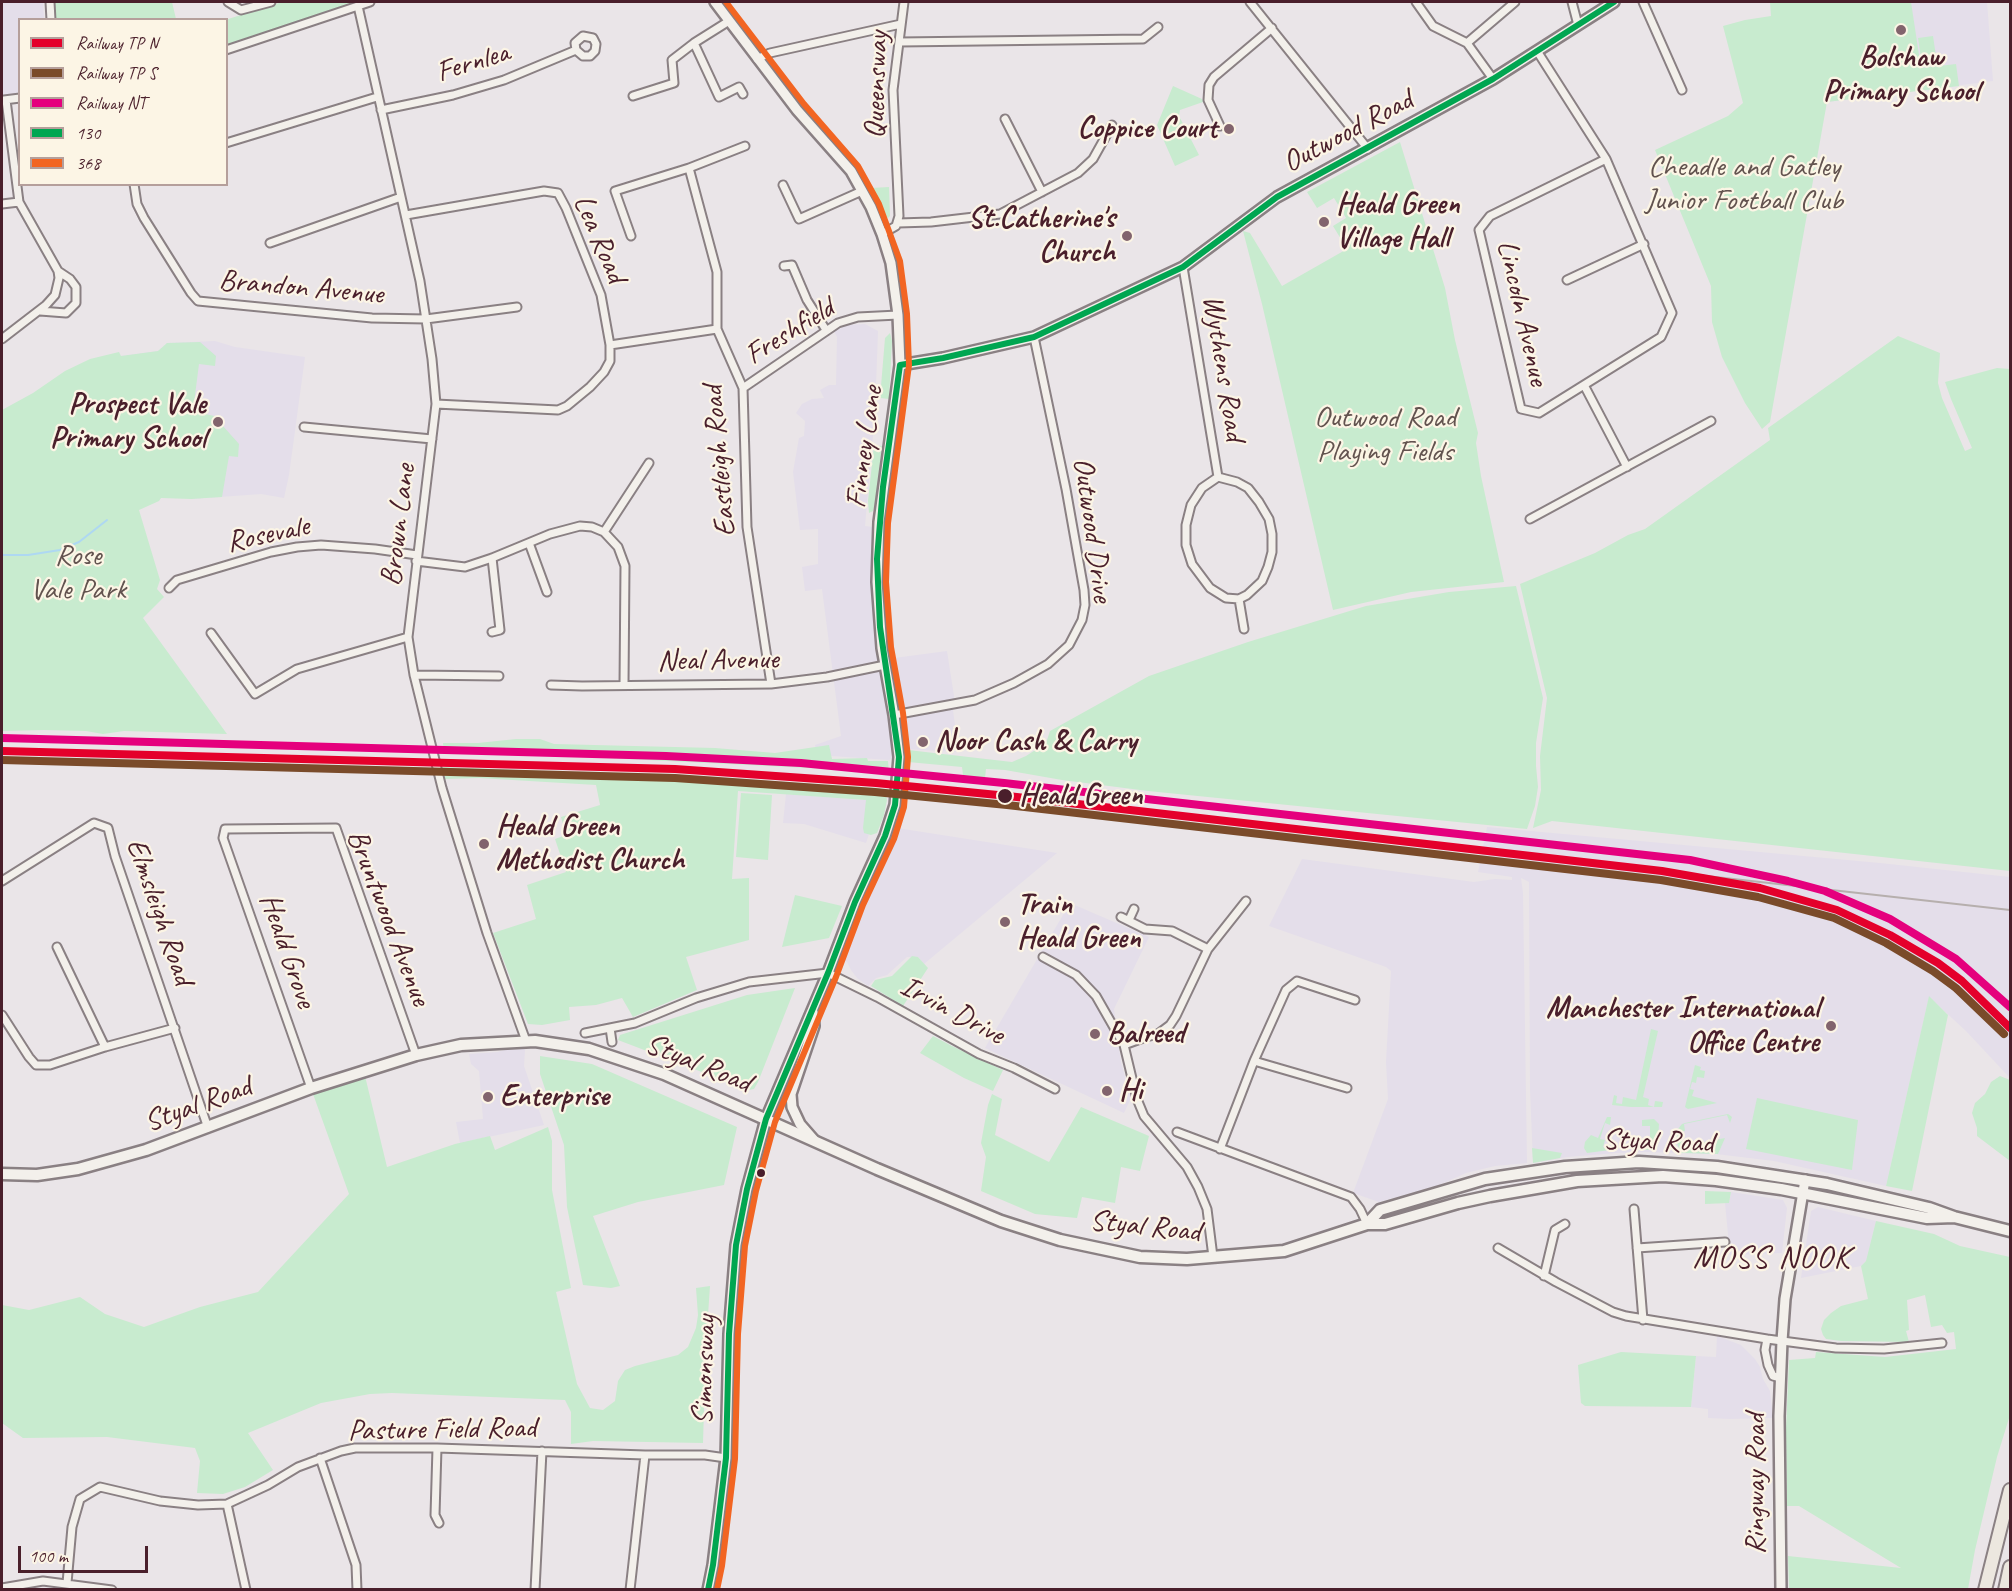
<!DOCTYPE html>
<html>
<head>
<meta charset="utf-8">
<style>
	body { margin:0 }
	#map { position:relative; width:2012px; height:1591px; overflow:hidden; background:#eae5e8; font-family:Caveat,sans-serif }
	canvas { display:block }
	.frame { position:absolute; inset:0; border:3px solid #4a1f2b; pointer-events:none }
	.legend { position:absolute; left:18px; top:18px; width:210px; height:168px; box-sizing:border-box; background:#fcf5e5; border:2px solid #b59f9b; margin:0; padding:8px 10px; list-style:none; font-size:18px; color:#4a1f2b }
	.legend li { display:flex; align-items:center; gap:12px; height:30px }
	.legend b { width:30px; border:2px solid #b59f9b }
	.scale { position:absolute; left:18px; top:1546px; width:130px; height:27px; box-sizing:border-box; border:3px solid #4a1f2b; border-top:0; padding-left:8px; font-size:18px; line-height:21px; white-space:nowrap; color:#4a1f2b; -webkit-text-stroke:4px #fcf5e5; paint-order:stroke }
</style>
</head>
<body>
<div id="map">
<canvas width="2012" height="1591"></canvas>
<div class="frame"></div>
<ul class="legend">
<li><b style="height:8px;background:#e4002b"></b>Railway TP N</li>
<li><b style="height:8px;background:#7a4b2a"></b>Railway TP S</li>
<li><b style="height:8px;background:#e5007d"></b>Railway NT</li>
<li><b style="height:8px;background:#00a651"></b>130</li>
<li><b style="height:8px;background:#f26522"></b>368</li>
</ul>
<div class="scale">100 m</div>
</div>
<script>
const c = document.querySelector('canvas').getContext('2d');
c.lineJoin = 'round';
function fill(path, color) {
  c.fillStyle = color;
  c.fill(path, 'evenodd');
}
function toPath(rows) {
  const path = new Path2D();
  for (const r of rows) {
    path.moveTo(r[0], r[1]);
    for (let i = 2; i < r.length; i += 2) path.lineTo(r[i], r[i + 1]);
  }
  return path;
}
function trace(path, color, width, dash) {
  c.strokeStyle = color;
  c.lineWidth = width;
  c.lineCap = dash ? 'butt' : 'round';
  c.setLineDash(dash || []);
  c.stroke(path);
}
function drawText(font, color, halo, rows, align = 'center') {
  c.font = font + ' Caveat,sans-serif';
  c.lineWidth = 4.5;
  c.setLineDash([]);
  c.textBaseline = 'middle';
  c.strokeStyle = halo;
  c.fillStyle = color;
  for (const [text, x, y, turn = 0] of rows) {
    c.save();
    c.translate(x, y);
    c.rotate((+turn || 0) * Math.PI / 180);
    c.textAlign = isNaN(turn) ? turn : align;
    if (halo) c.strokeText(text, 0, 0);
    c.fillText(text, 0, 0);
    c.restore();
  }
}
const built = toPath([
	[2,2,43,2,44,19,20,20,19,98,2,100],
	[1807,2,1987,2,1993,81,1827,102],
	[865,324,878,331,875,413,865,526,873,527,872,595,879,660,947,651,954,696,953,711,959,752,906,749,889,760,817,755,815,745,841,736,822,589,805,591,802,567,818,564,818,529,800,530,793,472,799,438,804,436,805,421,796,413,802,404,812,399,824,398,820,390,829,385,836,385,837,337,834,331,847,325],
	[215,341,235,347,305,357,289,475,284,498,261,494,191,499,120,356,158,351,167,343],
	[786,794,880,801,866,843,804,824,783,823],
	[1487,827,1880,863,2010,877,2010,1078,1966,1031,1929,997,1886,1186,1774,1161,1716,1154,1645,1152,1617,1153,1567,1157,1533,1163,1530,1089,1529,882,1521,878,1523,893,1527,1163,1495,1166,1466,1173,1437,1186,1379,1202,1353,1193,1388,1099,1386,1062,1391,971,1386,967,1269,926,1302,859,1474,882,1495,879,1512,880,1512,877,1478,872],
	[897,828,1057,853,924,964,918,957,907,957,887,975,876,978,868,986,857,978,851,970,847,962,844,961,873,878],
	[1070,903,1149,937,1114,1009,1121,1063,1131,1098,1124,1113,985,1048],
	[507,1049,525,1049,524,1066,544,1125,460,1143,456,1122,483,1119,479,1071,471,1064,469,1054,498,1052],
	[1731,1192,1783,1200,1787,1208,1782,1253,1730,1255,1725,1203,1729,1202],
	[1818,1207,1876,1221,1866,1261,1861,1266,1801,1278,1811,1211],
	[1717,1336,1741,1345,1755,1359,1760,1367,1763,1379,1770,1391,1773,1418,1730,1419,1708,1418,1708,1409,1691,1407,1696,1356,1716,1357]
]);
const green = toPath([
	[46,2,172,2,176,19,48,19],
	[282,2,380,2,227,46,226,20,225,20],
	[1770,2,1911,2,1921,68,1956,64,1959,86,1827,102,1770,422,1762,429,1745,403,1722,357,1712,322,1711,286,1655,150,1728,116,1743,103,1723,26,1745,20,1771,16],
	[1933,36,1937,63,1922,65,1918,38],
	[1173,86,1202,99,1203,102,1180,110,1179,116,1199,155,1175,166,1157,125],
	[1400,142,1445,288,1455,340,1478,433,1476,443,1481,476,1504,582,1411,592,1333,610,1262,304,1243,231,1250,233,1282,286,1347,249,1333,226,1346,218,1334,198,1317,208,1307,192],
	[889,187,890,216,888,218,885,217,871,188],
	[890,333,892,341,889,399,880,398,885,338],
	[1898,336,1940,353,1938,383,1942,398,1965,451,1972,448,1951,399,1945,382,1997,368,2010,369,2010,871,1552,821,1533,828,1541,790,1540,756,1547,698,1520,584,1595,553,1628,535,1645,529,1770,440,1768,428],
	[200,342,216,356,215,366,199,364,193,411,214,416,239,444,238,457,229,456,222,497,191,499,161,498,159,501,139,510,160,580,157,589,164,597,143,618,227,734,124,731,103,734,86,731,44,730,2,731,2,410,33,393,65,371,90,359,119,352,121,356,158,351,167,343],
	[874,445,882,446,875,505,873,511,869,513,868,501],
	[1516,586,1543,698,1536,743,1536,766,1538,787,1535,806,1527,829,1148,791,1062,780,1005,770,986,769,985,778,963,775,962,767,908,762,908,750,1012,762,1026,756,1046,743,1050,731,1149,676,1248,642,1366,606,1449,592],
	[516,739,540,739,554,744,715,748,775,753,829,745,832,759,867,758,868,761,888,761,889,772,444,750,443,743,478,743],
	[443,767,690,777,878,788,885,790,887,800,884,815,877,833,871,835,864,833,863,828,866,800,738,791,732,879,749,878,749,940,686,957,697,990,633,1017,622,998,596,1005,569,1007,570,1020,542,1025,528,1024,493,933,536,919,527,885,566,872,555,839,566,835,561,817,600,805,596,785,479,778,445,779],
	[741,793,772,795,768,860,736,857],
	[795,895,842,906,829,938,782,947],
	[912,956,918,957,928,968,903,1006,871,986,875,980,892,976],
	[795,988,758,1082,754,1089,749,1090,618,1040,620,1035,747,995],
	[1929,996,1948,1015,1912,1191,1886,1186],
	[1651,1029,1658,1031,1643,1097,1649,1099,1648,1105,1654,1107,1655,1101,1663,1102,1662,1107,1631,1107,1612,1105,1614,1095,1617,1096,1616,1103,1622,1104,1623,1097,1636,1100],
	[933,1036,952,1046,1003,1070,993,1091,964,1078,920,1053],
	[540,1056,592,1064,737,1127,724,1185,638,1202,593,1216,620,1286,611,1288,583,1285,567,1207,564,1145,540,1074],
	[1695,1065,1701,1067,1700,1070,1705,1071,1704,1078,1697,1077,1696,1083,1692,1082,1690,1089,1694,1090,1692,1096,1717,1103,1688,1109,1685,1107],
	[365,1076,387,1167,455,1144,490,1136,495,1150,548,1127,552,1141,552,1190,571,1288,556,1292,577,1384,590,1408,603,1410,615,1401,618,1381,625,1370,635,1366,678,1355,688,1347,696,1328,698,1315,696,1288,710,1286,706,1344,703,1443,593,1441,571,1444,571,1412,565,1400,392,1393,370,1394,321,1403,248,1433,273,1470,245,1487,223,1494,197,1493,200,1461,195,1448,107,1437,23,1438,2,1423,2,1305,29,1310,80,1297,105,1314,144,1327,200,1307,258,1292,349,1194,313,1094],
	[2000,1076,2010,1080,2010,1161,1977,1136,1977,1128,1972,1113,1975,1103,1985,1094,1991,1082],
	[992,1094,1002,1099,995,1135,1049,1162,1081,1107,1149,1136,1140,1171,1121,1167,1115,1203,1082,1197,1077,1218,1035,1214,981,1191,986,1157,981,1143,988,1105],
	[1757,1098,1858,1120,1852,1170,1746,1149],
	[1728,1114,1732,1117,1730,1123,1727,1115,1684,1124,1685,1131,1679,1132,1681,1141,1687,1140,1689,1145,1725,1138,1718,1154,1681,1153,1676,1141,1678,1129,1682,1124,1685,1123],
	[1607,1117,1611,1117,1610,1125,1605,1123,1600,1139,1605,1140,1603,1147,1610,1150,1587,1153,1584,1148,1585,1142,1591,1135,1598,1138],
	[1654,1119,1659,1124,1658,1139,1652,1150,1644,1150,1644,1143,1650,1142,1650,1126,1642,1126,1642,1120],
	[1532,1148,1562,1153,1560,1158,1533,1163],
	[1705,1191,1731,1192,1729,1203,1705,1204],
	[1876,1221,1934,1234,1960,1246,2010,1257,2010,1415,1997,1457,1975,1550,1968,1589,1789,1589,1788,1556,1901,1568,1799,1506,1787,1506,1786,1429,1789,1360,1815,1358,1816,1352,1885,1357,1956,1349,1954,1332,1947,1333,1942,1325,1931,1327,1925,1295,1907,1300,1909,1330,1906,1331,1909,1342,1841,1341,1826,1339,1823,1335,1821,1329,1824,1320,1831,1313,1841,1306,1868,1299,1861,1266,1866,1261],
	[1621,1352,1696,1356,1691,1407,1585,1406,1581,1403,1578,1365]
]);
const stream = toPath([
	[2,555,28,555,60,550,79,542,107,520]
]);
const minor = toPath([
	[50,2,51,20],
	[228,2,241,10,271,2],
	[1250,2,1368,149],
	[1416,2,1433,26,1467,43],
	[1572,2,1578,25],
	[1643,2,1682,90],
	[358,6,420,281,432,359,436,404,408,637,414,675,442,788,487,933,526,1041],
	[899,42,1143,39,1158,27],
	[694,43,719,97,739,87,743,94],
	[226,50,370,2],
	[1537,51,1606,159,1672,313,1661,337,1539,413,1521,409,1479,230,1490,216,1606,159],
	[757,59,770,53,901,24],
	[1493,79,1467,43,1515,2],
	[633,96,674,83,672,60,694,43,729,21],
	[4,100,20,98],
	[381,110,453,95,504,80,576,50,575,43,583,36,593,38,596,44,595,51,590,56,583,56,576,50],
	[1005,119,1042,192],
	[1220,126,1208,100,1209,85,1214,77,1272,28],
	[226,143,377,97],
	[689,168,745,146],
	[134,184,137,204,144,218,191,293,198,301,372,318,426,319,517,307],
	[783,185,799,219,862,191],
	[2,204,19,202],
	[406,215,544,191,558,193,566,208,601,295,610,345,610,361,604,372,590,387,567,406,558,410,436,404],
	[898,223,931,222,1000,214,1078,173,1093,159,1112,125],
	[882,234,896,226,899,216,893,90,904,2],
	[631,236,615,191,689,168,717,272,717,329,743,388,747,527,771,684],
	[270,243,401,197],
	[784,266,792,265,807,300,826,330],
	[1183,267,1218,477],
	[1567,280,1644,244],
	[40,311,66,313,76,303,76,287,70,279,58,271],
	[2,339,46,305,55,295,59,278,58,271,19,202,6,100],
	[610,345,717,329],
	[1584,385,1627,467],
	[743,388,838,323,858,317,898,315],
	[304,427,432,439],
	[1218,477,1237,482,1248,488,1259,502,1269,519,1272,534,1272,552,1268,567,1262,581,1247,595,1239,599,1226,598,1210,588,1192,564,1186,545,1186,525,1191,505,1202,488,1218,477],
	[1530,519,1711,421],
	[604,532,649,463],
	[529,543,547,592],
	[416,561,465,567,492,558,550,534,580,526,592,527,604,532,618,547,625,566,624,685],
	[169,588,177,580,271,552,297,547,321,545,375,549,417,555],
	[1239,599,1244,629],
	[492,632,500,630,492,558],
	[211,633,255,694,297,669,408,637],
	[414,675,499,676],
	[551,685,582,686,771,684,827,677,885,665],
	[894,715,975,700,1014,683,1048,664,1069,645,1082,620,1085,605,1084,590,1066,489,1034,337],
	[2,881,94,823,108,828,115,856,208,1128],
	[1121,917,1145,929,1172,931,1208,949],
	[1129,920,1134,909],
	[57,947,105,1047],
	[1043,957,1076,975,1096,996,1124,1045,1137,1099,1144,1116,1187,1167,1198,1187,1207,1209,1213,1257],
	[2,1015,29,1057,36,1065,50,1065,105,1047,175,1028],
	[610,1028,635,1023,696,998,749,982,828,973,877,997,979,1054,1014,1068,1055,1089],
	[585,1033,610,1028,612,1042],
	[1124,1045,1146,1037,1158,1034,1170,1025,1176,1016,1208,949,1246,901],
	[1254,1061,1347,1088],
	[311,1088,223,838,225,829,336,828,416,1055],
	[1177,1132,1351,1197,1360,1209,1367,1224],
	[1220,1149,1254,1061,1286,990,1297,981,1355,1000],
	[1634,1209,1643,1320],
	[1498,1248,1556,1282,1613,1312,1626,1316,1767,1339,1836,1348,1884,1349,1942,1343],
	[1637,1248,1725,1242],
	[1544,1276,1555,1230,1565,1224],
	[1767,1339,1765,1350,1768,1365,1773,1376,1781,1378],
	[437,1448,435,1515,439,1523],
	[320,1458,356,1565,357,1590],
	[227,1504,246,1590],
	[67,1583,72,1527,80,1499,100,1487,160,1501,198,1505,227,1504,268,1485,298,1467,341,1451,355,1448,437,1448,645,1455,705,1455,726,1458],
	[2,1588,43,1581,112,1590],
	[535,1590,542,1451],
	[630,1590,645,1455]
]);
const tertiary = toPath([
	[900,365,943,358,1034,337,1183,267,1277,197,1493,79,1614,2],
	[813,1012,814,1026,791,1094,792,1107,800,1124,814,1140],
	[708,1590,713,1565,726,1458,729,1334,736,1245,747,1189,766,1119,828,973,855,902,885,836,895,805,899,757,894,715,882,648,877,582,879,522,900,365,898,315,891,263,882,234,871,207,851,171,797,110,715,2],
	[1781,1590,1779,1416,1782,1341,1785,1299,1805,1180]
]);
const secondary = toPath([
	[2,1174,37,1175,78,1169,146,1150,311,1088,416,1055,461,1045,535,1041,589,1049,664,1074,877,1169,1001,1221,1060,1240,1140,1257,1187,1259,1284,1251,1367,1224,1385,1224,1458,1203,1490,1196,1577,1181,1663,1176,1716,1180,1781,1189,1927,1218,1954,1217],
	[1367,1224,1380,1210,1485,1179,1565,1167,1639,1162,1717,1167,1827,1184,1929,1208,1954,1217,2010,1231]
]);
const trunk = toPath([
	[1985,1590,2010,1490],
	[2005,1590,2010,1567]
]);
const rail = toPath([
	[1662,871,2010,910]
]);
const bus1 = toPath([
	[900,365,943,358,1034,337,1183,267,1277,197,1493,79,1614,2],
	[708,1590,713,1565,726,1458,729,1334,736,1245,747,1189,766,1119,828,973,855,902,885,836,895,805,899,757,880,627,877,559,883,487,900,365]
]);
const bus2 = toPath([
	[717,1590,722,1566,735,1459,738,1334,745,1246,756,1191,775,1122,836,977,863,905,894,839,904,807,908,757,903,713,891,647,886,582,888,523,909,365,907,314,900,261,879,204,858,166,804,104,726,2]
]);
const rail1 = toPath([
	[2,751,675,769,876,783,1008,796,1662,871,1760,888,1837,910,1890,935,1938,963,1962,981,2010,1028]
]);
const rail2 = toPath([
	[2,760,675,778,875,792,1007,805,1661,880,1758,897,1834,918,1886,943,1933,971,1956,988,2004,1034]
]);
const rail3 = toPath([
	[2,738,666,756,801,763,1004,783,1690,860,1788,881,1825,891,1890,919,1956,959,2010,1007]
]);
const markers = [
	[1901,30,6,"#82646d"],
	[1229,129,6,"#82646d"],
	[1324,222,6,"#82646d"],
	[1127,236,6,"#82646d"],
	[218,422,6,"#82646d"],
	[923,742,6,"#82646d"],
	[1005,796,8,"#4a1f2b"],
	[484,844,6,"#82646d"],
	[1005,922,6,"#82646d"],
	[1831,1026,6,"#82646d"],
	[1095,1034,6,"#82646d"],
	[1107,1091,6,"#82646d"],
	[488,1097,6,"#82646d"],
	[761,1173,5,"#4a1f2b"]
];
const poiNames = [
	["Bolshaw",1901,58,"center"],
	["Primary School",1901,92,"center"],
	["Coppice Court",1217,129,"right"],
	["Heald Green",1336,205],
	["Village Hall",1336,239],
	["St.Catherine's",1115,219,"right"],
	["Church",1115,253,"right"],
	["Prospect Vale",206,405,"right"],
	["Primary School",206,439,"right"],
	["Noor Cash & Carry",935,742],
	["Heald Green",496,827],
	["Methodist Church",496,861],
	["Train",1017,905],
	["Heald Green",1017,939],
	["Manchester International",1819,1009,"right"],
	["Office Centre",1819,1043,"right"],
	["Balreed",1107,1034],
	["Hi",1119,1091],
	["Enterprise",500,1097]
];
const streetNames = [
	["Fernlea",473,63,-17],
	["Queensway",877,85,-88],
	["Outwood Road",1348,132,-28],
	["Lea Road",599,239,67],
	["Brandon Avenue",301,288,5],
	["Lincoln Avenue",1522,313,77],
	["Freshfield",790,332,-32],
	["Wythens Road",1223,368,81],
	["Finney Lane",865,447,-82],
	["Eastleigh Road",720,461,-95],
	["Brown Lane",399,525,-83],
	["Outwood Drive",1092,530,82],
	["Rosevale",268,535,-12],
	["Neal Avenue",718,661,-1],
	["Elmsleigh Road",159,912,71],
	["Bruntwood Avenue",388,918,69],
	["Heald Grove",287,951,71],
	["Irvin Drive",952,1011,28],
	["Styal Road",698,1064,22],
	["Styal Road",198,1105,-20],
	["Styal Road",1658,1142,2],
	["Styal Road",1145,1227,6],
	["Simonsway",705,1370,-88],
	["Pasture Field Road",442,1430,-1],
	["Ringway Road",1756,1484,-90]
];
const parkNames = [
	["Cheadle and Gatley",1744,167],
	["Junior Football Club",1744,201],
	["Outwood Road",1385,418],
	["Playing Fields",1385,452],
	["Rose",78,556],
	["Vale Park",78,590]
];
const stopNames = [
	["Heald Green",1019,796]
];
const neighbourhoodNames = [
	["MOSS NOOK",1772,1259]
];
fill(built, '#e4deea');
fill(green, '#c8ebcf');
trace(stream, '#aed8f2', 2);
trace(minor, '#8a8083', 11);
trace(tertiary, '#8a8083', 14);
trace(secondary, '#8a8083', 15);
trace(trunk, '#8a8083', 16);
trace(minor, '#f3f0eb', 7);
trace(tertiary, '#f3f0eb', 9);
trace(secondary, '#f3f0eb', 10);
trace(trunk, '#ece7df', 12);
trace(rail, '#b6afad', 2);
trace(bus1, '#00a651', 6);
trace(bus2, '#f26522', 6);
trace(rail1, '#e4002b', 8);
trace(rail2, '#7a4b2a', 8);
trace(rail3, '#e5007d', 8);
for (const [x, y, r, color] of markers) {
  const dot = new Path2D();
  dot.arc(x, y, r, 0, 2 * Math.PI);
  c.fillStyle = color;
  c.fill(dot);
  trace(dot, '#fcf5e5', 2);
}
drawText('bold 30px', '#4a1f2b', '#fcf5e5', poiNames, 'left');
drawText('30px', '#4a1f2b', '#fcf5e5', streetNames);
drawText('30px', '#62534f', '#fcf5e5', parkNames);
drawText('bold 30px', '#4a1f2b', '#fcf5e5', stopNames, 'left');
c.letterSpacing = '1.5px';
drawText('32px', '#4a1f2b', '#fcf5e5', neighbourhoodNames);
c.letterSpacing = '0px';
</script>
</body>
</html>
